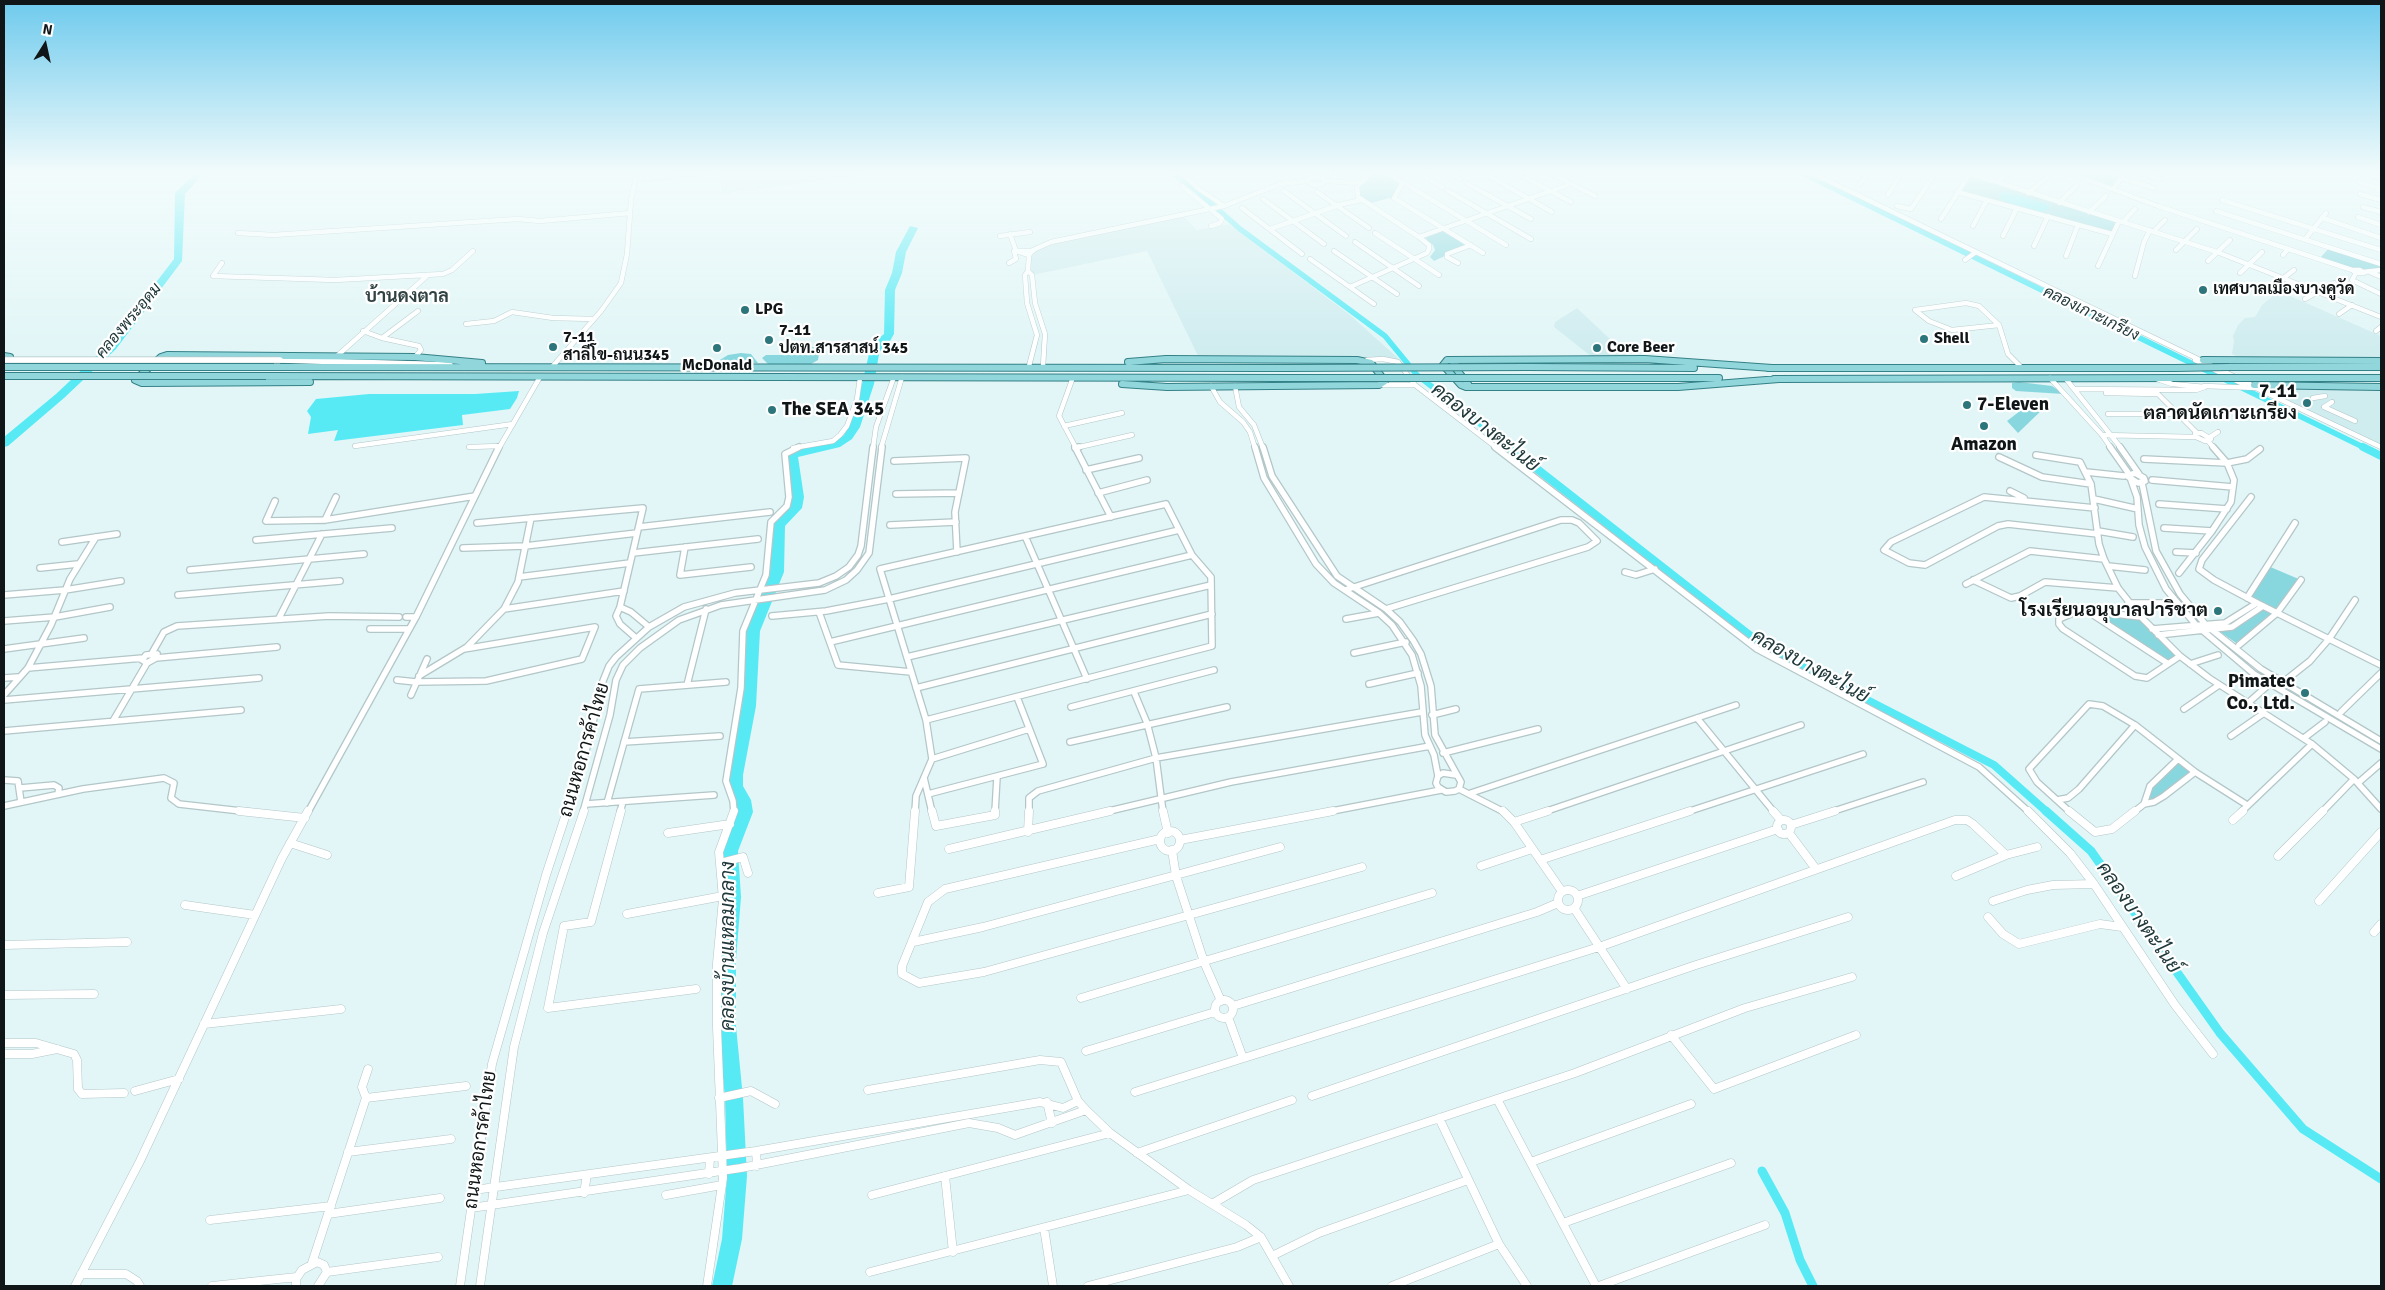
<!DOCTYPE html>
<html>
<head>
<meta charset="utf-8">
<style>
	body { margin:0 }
	#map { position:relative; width:2385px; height:1290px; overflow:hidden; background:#e2f6f7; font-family:Signika,sans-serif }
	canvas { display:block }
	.frame { position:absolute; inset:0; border:5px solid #101617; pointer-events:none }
	.north { position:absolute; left:20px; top:20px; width:50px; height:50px; -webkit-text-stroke:4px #fff; paint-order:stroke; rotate:10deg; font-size:14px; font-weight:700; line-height:20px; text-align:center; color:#101617 }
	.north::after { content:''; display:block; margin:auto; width:18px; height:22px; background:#101617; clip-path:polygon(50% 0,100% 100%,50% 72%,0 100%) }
</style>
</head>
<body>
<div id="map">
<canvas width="2385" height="1290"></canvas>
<div class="frame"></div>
<div class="north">N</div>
</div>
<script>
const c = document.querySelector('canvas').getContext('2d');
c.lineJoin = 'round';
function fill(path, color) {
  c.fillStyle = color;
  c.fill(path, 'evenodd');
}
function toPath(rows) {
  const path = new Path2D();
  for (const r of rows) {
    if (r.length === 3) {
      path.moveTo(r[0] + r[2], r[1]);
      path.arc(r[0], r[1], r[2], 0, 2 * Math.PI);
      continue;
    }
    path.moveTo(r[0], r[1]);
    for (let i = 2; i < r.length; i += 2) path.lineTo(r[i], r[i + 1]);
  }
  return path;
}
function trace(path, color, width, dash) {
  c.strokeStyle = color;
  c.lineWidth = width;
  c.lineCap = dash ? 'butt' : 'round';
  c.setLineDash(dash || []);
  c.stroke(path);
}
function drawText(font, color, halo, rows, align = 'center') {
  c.font = font + ' Signika,Sarabun,sans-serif';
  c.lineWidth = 4.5;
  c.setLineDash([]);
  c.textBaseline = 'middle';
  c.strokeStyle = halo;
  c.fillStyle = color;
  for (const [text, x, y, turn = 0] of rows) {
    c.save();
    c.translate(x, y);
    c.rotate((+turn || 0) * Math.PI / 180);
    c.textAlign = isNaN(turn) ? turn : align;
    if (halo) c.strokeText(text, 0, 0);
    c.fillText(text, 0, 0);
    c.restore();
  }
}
const built = toPath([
	[672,172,886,172,721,194,720,174,642,183,642,180,671,177],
	[1182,215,1197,230,1229,224,1350,315,1399,359,1200,360,1147,251,1032,275,1028,260,1033,251,1049,245],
	[2279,291,2381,336,2381,361,2242,359,2232,354,2234,341,2233,336,2238,325,2245,318,2255,317,2262,305],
	[1577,308,1627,355,1592,357,1554,327,1555,322],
	[2254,385,2381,387,2381,447]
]);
const green = toPath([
	[1373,172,1381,172,1402,184,1393,200,1389,198,1368,204,1362,201,1357,192,1360,183],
	[2074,172,2115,172,2127,175,2113,188,2072,173],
	[1968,177,1973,177,2118,221,2112,235,1958,193],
	[1445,230,1468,245,1434,261,1430,257,1435,250,1433,245,1425,238],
	[2329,248,2381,265,2381,268,2363,271,2320,258],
	[811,347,820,348,818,360,811,364,768,364,762,358,766,355,807,355],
	[741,353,751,354,758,363,715,363,728,355],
	[2019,382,2052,386,2064,394,2016,391,2012,388,2012,383],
	[2043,409,2018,433,2007,421,2020,411],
	[2268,566,2301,580,2277,613,2239,645,2216,629,2232,627,2263,606,2247,598],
	[2086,610,2141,617,2180,656,2167,663],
	[2177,760,2195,772,2164,796,2144,804,2150,786]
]);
const water = toPath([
	[2004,191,2046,204,2050,208,2042,212,2002,201,1999,195],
	[519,391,517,398,510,409,462,415,463,425,334,441,338,430,308,434,311,417,307,411,316,399,369,394,475,394]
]);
const canalFar2 = toPath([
	[1171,172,1197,191,1240,229,1385,336,1417,375,1511,448],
	[1800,172,2365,448]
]);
const canalFar1 = toPath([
	[1509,447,1766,648,1994,765,2047,812],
	[2363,447,2381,456]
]);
const canal = toPath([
	[2046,811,2091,851,2220,1033,2303,1129,2381,1179],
	[1762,1171,1785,1213,1800,1260,1813,1286]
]);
const river = toPath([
	[196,172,205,172,185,194,182,261,116,349,64,398,8,446,4,447,4,437,56,394,108,345,174,259,175,193,196,172],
	[910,226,918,228,906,252,902,273,895,290,894,334,890,341,883,346,879,354,874,384,860,427,852,439,840,447,798,457,804,497,802,508,785,526,784,572,760,631,756,706,743,775,743,786,751,800,753,812,738,851,741,897,736,960,736,1026,743,1098,747,1176,742,1239,732,1286,712,1286,722,1239,727,1176,725,1098,718,1026,720,960,725,897,722,851,737,812,735,801,727,786,727,775,742,706,746,631,770,572,773,525,790,507,792,497,786,455,788,452,832,441,844,435,848,427,862,384,869,354,874,342,884,334,885,290,892,273,896,252,910,226]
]);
const minorFar2 = toPath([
	[1181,172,1199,189,1224,206],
	[1352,172,1363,178],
	[1386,172,1506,245],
	[1417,172,1442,187],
	[1448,172,1461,179],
	[1515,172,1571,202],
	[1548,172,1595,196],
	[1788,172,1791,173],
	[1810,172,2256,387],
	[2066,172,2158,206,2352,270],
	[2114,172,2123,174],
	[2136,172,2160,179],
	[2350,172,2381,177],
	[1967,173,1975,174,1969,175,1967,173],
	[1975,175,2217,252,2381,317],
	[1489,176,1552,212],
	[1319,177,1325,181,1323,184,1314,185,1307,181,1309,178,1319,177],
	[1322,178,1328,172],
	[2120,178,2154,188],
	[1325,181,1359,183],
	[1403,182,1394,198,1483,253],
	[1997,182,2010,172],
	[2359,182,2381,189],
	[1468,184,1531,219],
	[1860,184,1869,172],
	[1182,186,1222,219,1220,223,1211,226],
	[2113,189,2126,172],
	[1284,191,1346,236],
	[1448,191,1531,239],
	[1317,192,1369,228],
	[1957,192,2112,234],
	[2028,193,2050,175],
	[2360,194,2381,200],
	[1888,195,1902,172],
	[1263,199,1324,244],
	[2222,200,2381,250],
	[2059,203,2077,185],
	[1897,206,1911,209,1936,172],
	[2363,207,2381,212],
	[1242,208,1302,254],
	[2216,211,2381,264],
	[2089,212,2106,196],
	[2358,217,2381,225],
	[2323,218,2381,238],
	[1941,219,1969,175],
	[2123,222,2135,209],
	[1973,226,1987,200],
	[1270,229,1339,205,1361,200],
	[2154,231,2165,220],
	[238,233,273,235,518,219,540,221,630,213],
	[1375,233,1439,275],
	[1010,234,1016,251],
	[1000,236,1030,232],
	[2003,236,2017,208],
	[1419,237,1571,184],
	[2306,238,2326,213],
	[1355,242,1419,286],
	[2034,246,2048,216],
	[2176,250,2197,229],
	[1334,251,1397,294],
	[1029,255,1016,251,1033,251],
	[2283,255,2288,249],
	[2066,256,2078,225],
	[1310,259,1374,304],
	[1965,260,1976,252],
	[2208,261,2230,240],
	[222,263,213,276,335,280,443,274,452,270,473,251],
	[1009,263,1016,259,1014,251],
	[1458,263,1447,257,1447,254,1471,245],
	[2098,266,2119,221],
	[2352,270,2360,270,2364,273,2356,273,2352,270],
	[1028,271,1032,275,1035,303,1045,334,1043,366],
	[2363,272,2381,270],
	[2370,272,2381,277],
	[2240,273,2262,252],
	[2356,273,2352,280,2381,294],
	[2135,276,2144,242,2150,230],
	[2273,286,2294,270],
	[1350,287,1427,253,1429,249,1429,245,1419,237,1358,197,1357,186,1372,172],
	[2305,299,2334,283],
	[1966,303,1979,306,1999,325,1952,330,1929,321,1915,310,1966,303],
	[2339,314,2352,305],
	[466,324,494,321,512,312,553,318,594,319],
	[1999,325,2008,354,2022,368],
	[363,331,382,338],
	[2376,331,2381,327],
	[337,356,428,275],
	[415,357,421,350,419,346,382,338,418,311],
	[1367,360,1383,359,1398,362,1415,385,1497,448],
	[2195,360,2245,385],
	[1029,366,1037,335,1027,303,1025,275,1028,271,1029,255,1033,250,1051,242,1224,206,1280,184,1307,181],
	[552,367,601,311,621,283,627,254,631,200,637,172],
	[2050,378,2102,435,2111,448],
	[2066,379,2121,448],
	[1072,380,1059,416,1076,448],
	[1379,385,1415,385],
	[1211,386,1220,402,1243,422,1250,432,1255,448],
	[1235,386,1239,407,1254,425,1263,448],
	[2204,386,2258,388],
	[2254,387,2381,447],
	[2075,389,2196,390,2205,387,2172,384,2154,378],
	[2106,393,2158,394,2197,433],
	[2313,398,2325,396],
	[2332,402,2324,407,2355,421],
	[2108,414,2178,414],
	[1064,426,1122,413],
	[2201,433,2211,439,2205,441,2196,437,2195,434,2201,433],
	[2102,435,2196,437],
	[2210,437,2218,432],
	[2208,441,2214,448],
	[355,446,513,424],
	[469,447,500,446],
	[499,448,540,377],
	[793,448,833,441,840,435,847,426,857,399,860,378],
	[873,448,876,427,894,377],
	[881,448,902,377],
	[1075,448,1132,435]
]);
const minorFar1 = toPath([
	[1075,447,1111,517],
	[1255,447,1264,478,1316,564,1334,583,1379,613,1392,625,1412,655,1421,686,1425,735,1434,755,1438,776],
	[1263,447,1272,476,1337,576,1386,609,1400,622,1413,640,1421,654,1431,686,1435,735,1461,782,1459,789,1455,791,1446,792,1438,787,1436,783,1438,776,1443,773,1456,775],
	[1495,447,1757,649,1979,767,2029,812],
	[2110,447,2129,474],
	[2120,447,2139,474],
	[1075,448,1079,447],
	[2036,455,2080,462,2091,484,2099,544,2104,559,2118,588,2141,617,2180,656,2209,678,2312,744,2354,779,2381,809],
	[1999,457,2042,477,2091,484],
	[2144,459,2227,463,2247,459,2260,449],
	[894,461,966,458,955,512,957,552],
	[1086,470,1139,458],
	[2086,472,2124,476],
	[2135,473,2144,478,2145,481,2138,483,2127,476,2135,473],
	[2131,480,2137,497,2139,525,2145,547,2166,589,2196,625,2254,674,2381,749],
	[2152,480,2233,487],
	[2142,483,2156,551,2180,594,2206,625,2261,669,2381,741],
	[2010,491,2024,498],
	[1098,493,1147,480],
	[896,494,959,493],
	[2251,497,2202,560,2199,569,2214,580,2257,603,2381,665],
	[2094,499,2138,509],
	[275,501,266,521,325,520,475,496],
	[1166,504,1192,555,1211,577,1212,646,926,720,880,569,1166,504],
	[2159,504,2227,509],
	[2095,508,1984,497,1891,542,1884,550,1909,563,1925,565,1998,526,2008,524,2098,534],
	[325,520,336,497],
	[477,523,643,508,620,607],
	[890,525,956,522],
	[639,527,770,512],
	[2164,528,2212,531],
	[2098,531,2133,537],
	[1025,536,1087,679],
	[256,540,392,528],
	[62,542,117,534],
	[685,547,680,575,751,567],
	[463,548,525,546,637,533],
	[2176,552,2196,553],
	[633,553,758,539],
	[2108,566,2145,570],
	[40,568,78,564],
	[190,570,364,554],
	[1625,572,1636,575,1655,569],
	[2179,573,2212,531,2231,502,2234,480,2227,463,2213,447],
	[519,577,630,563],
	[1973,580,2011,598,2020,596,2045,582,2118,588],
	[1966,584,2030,551,2104,559],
	[1345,590,1561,520,1572,520,1579,523,1597,541,1588,547,1386,609],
	[4,595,65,590,121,581],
	[178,595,340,581],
	[2247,598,2295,523],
	[2128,603,2168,603],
	[504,609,624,591],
	[2087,611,2167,663],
	[819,612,838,665,911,672],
	[772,616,826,611,889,599,1179,530],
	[406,617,416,617],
	[2141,617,2080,610,2059,619,2059,624,2063,629,2135,676,2147,678,2180,656],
	[279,618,322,534],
	[1346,619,1379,613],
	[4,621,55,617,110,607],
	[370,629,409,629],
	[2152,629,2225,623,2257,603],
	[2158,635,2232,627,2263,606],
	[636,638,620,624,616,616,620,607,631,612,649,627],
	[830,642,1192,555],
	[2239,645,2277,613,2301,580],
	[4,649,84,638],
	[152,653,164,632,177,626,329,616,399,617],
	[1354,653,1406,642],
	[157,654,156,658,147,663,142,660,146,655,157,654],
	[907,657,1211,585],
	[156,658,277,647],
	[2190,664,2218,655],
	[28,668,143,658],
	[419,676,467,647,504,609,518,582,531,518],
	[4,678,18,677],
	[397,680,416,682,486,681,582,659,595,627,464,649],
	[2286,680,2310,661,2329,639,2355,600],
	[1369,684,1418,673],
	[687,685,706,609],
	[916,688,1212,614],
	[1134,692,1147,723,1156,758,1163,812],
	[4,695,28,668,51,625,70,579,96,537],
	[411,695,427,659],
	[4,700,259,678],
	[2248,703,2266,687],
	[1071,707,1214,670],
	[2184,709,2219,685],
	[2341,712,2381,673],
	[1432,715,1456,709],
	[1697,718,1774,812],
	[113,721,147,663],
	[4,731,241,710],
	[2231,736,2264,713],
	[2304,738,2325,722],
	[624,742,720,736],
	[1070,742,1227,707],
	[1443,753,1538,729],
	[932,759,1029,729],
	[2195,772,2247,805],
	[924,778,932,812],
	[4,780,18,781,21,802],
	[2358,783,2381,763],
	[20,788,54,785,59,788,58,794],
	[1459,789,1504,812],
	[1471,793,1736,705],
	[928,794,1043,764,1017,697],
	[2057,800,2068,798,2079,789,2135,725],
	[607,803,639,689,726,682],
	[586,804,714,795],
	[2144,804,2150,786,2177,760],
	[4,806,83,789,164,778,174,783,171,798,179,804,250,812],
	[308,812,416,617,499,447],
	[567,812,585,755,603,681,609,666,616,657,649,627,684,607,735,593,819,583,836,576,849,567,858,555,861,546,873,447],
	[583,812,610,715,616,680,623,665,640,648,679,620,721,605,825,590,846,580,857,570,869,553,882,447],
	[620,812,623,802],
	[734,812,733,801,726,781,741,688,743,631,766,575,771,522,787,506,789,497,785,454,799,447],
	[915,812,916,796,932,759,926,720],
	[995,812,997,777],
	[1029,812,1029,798,1038,791,1156,758,1422,712],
	[1105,812,1231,782,1430,746],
	[1327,812,1441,790],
	[1544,812,1801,725],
	[1687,812,1863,754],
	[1831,812,1923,782],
	[2070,812,2037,782,2029,769,2089,704,2103,706,2135,725,2195,772],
	[2134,812,2144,804,2154,802,2164,796,2195,772],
	[2241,812,2312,744],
	[2322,812,2354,779]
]);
const minor = toPath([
	[239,811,305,818],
	[621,811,591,922,564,926,548,1008,696,989],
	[932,811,936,826,995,815,995,811],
	[1163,811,1168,833],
	[1503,811,1514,822,1561,890],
	[1773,811,1781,820],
	[2028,811,2070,853,2094,884,2175,1005,2213,1054],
	[2069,811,2095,832,2112,829,2135,811],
	[2233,820,2243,811],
	[1784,827,7],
	[1514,822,1548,811],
	[1791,825,1835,811],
	[1170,841,10],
	[1028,832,1029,811],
	[668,833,730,824],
	[1789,833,1816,869],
	[1160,839,945,889,928,902,902,966,902,974,919,983,984,972,1362,867],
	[1180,840,1333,811],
	[290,843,327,855],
	[949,849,1110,811],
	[1172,850,1176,876,1204,962,1221,1001],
	[2278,856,2323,811],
	[1540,860,1690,811],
	[720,863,743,857,748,873],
	[1481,866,1532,849],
	[1956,876,2006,855,2037,847],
	[1568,900,10],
	[878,893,909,887,915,811],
	[1577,896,1778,829],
	[1993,901,2027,890,2053,885,2094,884],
	[2319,901,2381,832],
	[185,905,255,915],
	[1574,908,1627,989],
	[627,914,723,896],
	[1988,917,2003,934,2019,944,2100,924,2122,927],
	[2374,932,2381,924],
	[913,942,983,927,1280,847],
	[4,945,127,942],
	[4,995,94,994],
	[1081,998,1432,893],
	[1224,1009,9],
	[1233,1006,1537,912,1558,903],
	[1228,1017,1243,1058],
	[204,1024,341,1009],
	[1671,1035,1714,1089,1856,1035],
	[4,1043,36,1043,74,1054,77,1060,78,1089,82,1094,124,1093],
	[1086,1051,1215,1012],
	[4,1054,32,1054,57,1049],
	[868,1090,1040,1060,1061,1062,1078,1101,1086,1110,1110,1133,1189,1190,1246,1225,1261,1237,1289,1286],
	[135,1091,179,1079],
	[1135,1092,1599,947,1955,820,1967,820,1973,824,2006,855],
	[1312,1096,1696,965,1848,917],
	[366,1098,466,1086],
	[719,1098,751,1091,775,1104],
	[1497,1099,1596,1286],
	[1047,1102,1052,1123],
	[1439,1118,1499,1244,1527,1286],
	[756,1151,757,1166],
	[348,1152,451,1139],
	[1137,1153,1292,1100],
	[1531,1162,1691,1104],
	[709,1174,710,1158],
	[945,1176,953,1252],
	[474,1190,756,1151,1040,1102,1063,1108,1078,1101],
	[584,1193,587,1175],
	[666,1195,722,1185],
	[872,1195,1110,1133],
	[1212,1204,1253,1180,1575,1073,1745,1008,1852,977],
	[471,1208,741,1168,969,1123,998,1128,1015,1135,1086,1110],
	[328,1214,440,1198],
	[210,1220,331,1206],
	[1563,1223,1731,1163],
	[1044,1228,1053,1286],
	[1272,1256,1319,1233,1468,1180],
	[312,1263,366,1098,362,1087,368,1069],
	[327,1272,438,1257],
	[870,1272,1189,1190],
	[81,1274,126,1274,137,1281,140,1286],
	[75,1286,140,1161,282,858,308,811],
	[212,1286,297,1277],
	[296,1286,296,1279,302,1270,317,1262,324,1265,327,1272,318,1286],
	[460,1286,492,1064,546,875,567,811],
	[480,1286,514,1047,543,933,584,811],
	[707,1286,723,1178,717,1027,717,963,723,899,719,852,734,811],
	[1088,1286,1237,1247,1261,1237],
	[1392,1286,1499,1244],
	[1599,1286,1765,1225]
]);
const secondary = toPath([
	[280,360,450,365]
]);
const primary = toPath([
	[4,356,10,357,4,363],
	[2203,360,2381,361],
	[1456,362,1453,365,1468,384],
	[274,367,1284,368],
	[1527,367,1694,368],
	[2229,367,2381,367],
	[1767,368,2175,368],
	[1772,368,1645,359,1447,360,1443,365,1461,385,1466,387,1678,387,1779,379],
	[266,376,1287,378],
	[1530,378,1719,378],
	[2251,378,2381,378],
	[1774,379,2184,378],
	[310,382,142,383,135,380,161,357,167,355,415,357,482,363],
	[1122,384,1167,387,1379,385,1385,381,1371,363,1357,360,1166,359,1128,362],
	[2254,385,2381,387]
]);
const secondaryBridge = toPath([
	[4,360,280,360]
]);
const primaryBridge = toPath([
	[4,367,274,367],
	[1284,368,1527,367],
	[2175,368,2229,367],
	[4,376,266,376],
	[1287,378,1530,378],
	[2184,378,2251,378]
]);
const markers = [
	[2203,290,5,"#2b757b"],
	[745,310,5,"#2b757b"],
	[1924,339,5,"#2b757b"],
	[769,340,5,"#2b757b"],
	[553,347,5,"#2b757b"],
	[717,348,5,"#2b757b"],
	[1597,348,5,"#2b757b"],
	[2307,403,5,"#2b757b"],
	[1967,405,5,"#2b757b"],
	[772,410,5,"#2b757b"],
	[1984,426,5,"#2b757b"],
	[2218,611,5,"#2b757b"],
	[2305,693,5,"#2b757b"]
];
const farPoinames = [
	["เทศบาลเมืองบางคูวัด",2213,290],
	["LPG",755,310],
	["7-11",779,331],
	["ปตท.สารสาสน์ 345",779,349],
	["7-11",563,338],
	["สาลีโข-ถนน345",563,356],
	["Shell",1934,339],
	["Core Beer",1607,348],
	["McDonald",717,366,"center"]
];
const farWaternames = [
	["คลองเกาะเกรียง",2091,314,26],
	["คลองพระอุดม",129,321,-50]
];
const farQuarternames = [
	["บ้านดงตาล",407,297]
];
const poiNames = [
	["7-11",2297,392],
	["ตลาดนัดเกาะเกรียง",2297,414],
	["7-Eleven",1977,405,"left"],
	["The SEA 345",782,410,"left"],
	["Amazon",1984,445,"center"],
	["โรงเรียนอนุบาลปาริชาต",2208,611],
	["Pimatec",2295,682],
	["Co., Ltd.",2295,704]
];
const streetNames = [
	["ถนนหอการค้าไทย",585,750,-74],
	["ถนนหอการค้าไทย",481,1140,-82]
];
const waterNames = [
	["คลองบางตะไนย์",1485,428,38],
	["คลองบางตะไนย์",1810,667,29],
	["คลองบางตะไนย์",2138,918,55],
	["คลองบ้านแหลมกลาง",729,946,-90]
];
fill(built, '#cfecef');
fill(green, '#89d7de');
fill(water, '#57eaf5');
trace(canalFar2, '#57eaf5', 5.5);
trace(canalFar1, '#57eaf5', 8);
trace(canal, '#57eaf5', 9);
fill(river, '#57eaf5');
trace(minorFar2, '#b3c6c8', 5.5);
trace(minorFar1, '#b3c6c8', 8);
trace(minor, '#b3c6c8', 9);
trace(secondary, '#b3c6c8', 7);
trace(primary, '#348187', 8);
trace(minorFar2, '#fff', 4.5);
trace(minorFar1, '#fff', 5.5);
trace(minor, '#fff', 8);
trace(secondary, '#fff', 5.5);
trace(primary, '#91d6db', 6);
trace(secondaryBridge, '#b3c6c8', 7, []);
trace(primaryBridge, '#348187', 8, []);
trace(secondaryBridge, '#fff', 5.5);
trace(primaryBridge, '#91d6db', 6);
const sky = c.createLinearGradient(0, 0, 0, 352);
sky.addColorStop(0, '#6ecaed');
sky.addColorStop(0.49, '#f2fbfb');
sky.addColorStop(1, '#f2fbfb00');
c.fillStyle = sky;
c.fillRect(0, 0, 2385, 352);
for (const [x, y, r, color] of markers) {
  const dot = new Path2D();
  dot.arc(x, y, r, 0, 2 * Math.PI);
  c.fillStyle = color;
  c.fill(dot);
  trace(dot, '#fff', 2);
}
drawText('bold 16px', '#101617', '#fff', farPoinames, 'left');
drawText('italic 16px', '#21393b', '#fff', farWaternames);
drawText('bold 18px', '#324243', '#fff', farQuarternames);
drawText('bold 19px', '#101617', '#fff', poiNames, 'right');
drawText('19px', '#101617', '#fff', streetNames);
drawText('italic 20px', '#21393b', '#fff', waterNames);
</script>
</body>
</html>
